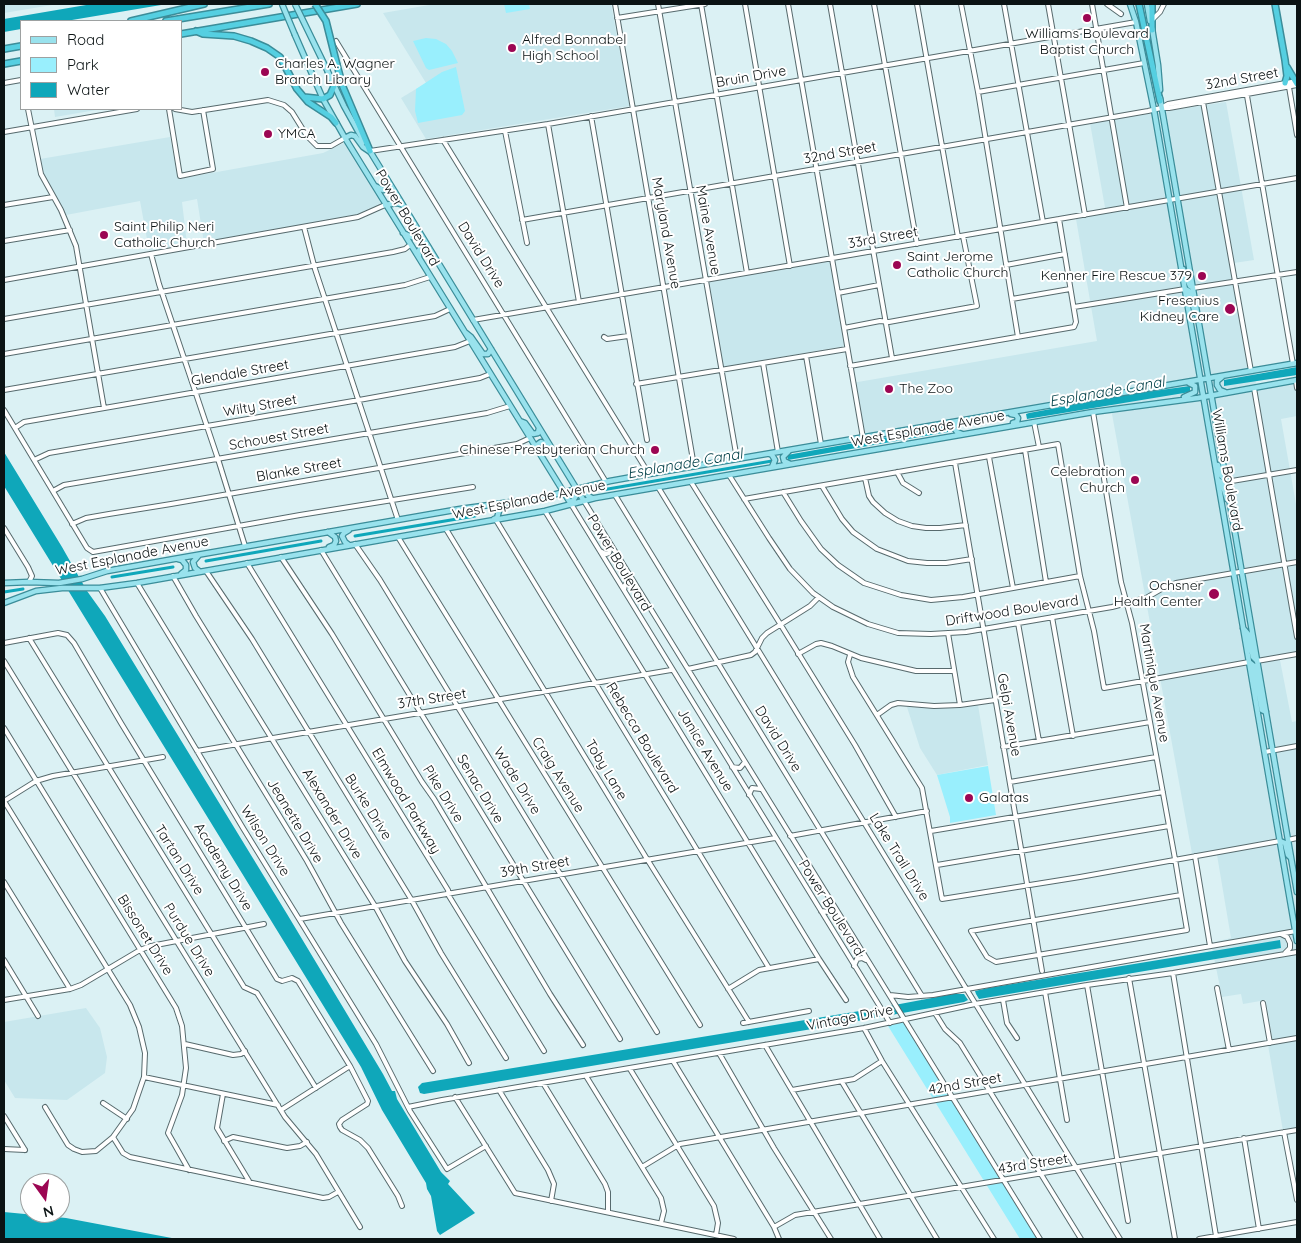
<!DOCTYPE html>
<html>
<head>
<meta charset="utf-8">
<style>
	body { margin:0 }
	#map { position:relative; width:1301px; height:1243px; overflow:hidden; background:#dbf1f4; font-family:Quicksand,sans-serif }
	canvas { display:block }
	.frame { position:absolute; inset:0; border:5px solid #0b1314; pointer-events:none }
	.legend { position:absolute; left:20px; top:20px; width:162px; height:90px; box-sizing:border-box; background:#fff; border:1px solid #9da1a1; margin:0; padding:6px 9px; list-style:none; font-size:15px; color:#0b1314 }
	.legend li { display:flex; align-items:center; gap:10px; height:25px }
	.legend b { width:25px; border:1px solid #9da1a1 }
	.north { position:absolute; left:20px; top:1173px; width:50px; height:50px; box-sizing:border-box; background:#fff; border:1px solid #9da1a1; border-radius:50%; rotate:166deg; font-size:14px; font-weight:700; line-height:20px; text-align:center; color:#0b1314 }
	.north::after { content:''; display:block; margin:auto; width:18px; height:22px; background:#9c0653; clip-path:polygon(50% 0,100% 100%,50% 72%,0 100%) }
</style>
</head>
<body>
<div id="map">
<canvas width="1301" height="1243"></canvas>
<div class="frame"></div>
<ul class="legend">
<li><b style="height:6px;background:#99e2ed"></b>Road</li>
<li><b style="height:14px;background:#99effd"></b>Park</li>
<li><b style="height:14px;background:#0fa7ba"></b>Water</li>
</ul>
<div class="north">N</div>
</div>
<script>
const c = document.querySelector('canvas').getContext('2d');
c.lineJoin = 'round';
function fill(path, color) {
  c.fillStyle = color;
  c.fill(path, 'evenodd');
}
function toPath(rows) {
  const path = new Path2D();
  for (const r of rows) {
    path.moveTo(r[0], r[1]);
    for (let i = 2; i < r.length; i += 2) path.lineTo(r[i], r[i + 1]);
  }
  return path;
}
function trace(path, color, width, dash) {
  c.strokeStyle = color;
  c.lineWidth = width;
  c.lineCap = dash ? 'butt' : 'round';
  c.setLineDash(dash || []);
  c.stroke(path);
}
function drawText(font, color, halo, rows, align = 'center') {
  c.font = font + ' Quicksand,sans-serif';
  c.lineWidth = 4;
  c.setLineDash([]);
  c.textBaseline = 'middle';
  c.strokeStyle = halo;
  c.fillStyle = color;
  for (const [text, x, y, turn = 0] of rows) {
    c.save();
    c.translate(x, y);
    c.rotate((+turn || 0) * Math.PI / 180);
    c.textAlign = isNaN(turn) ? turn : align;
    if (halo) c.strokeText(text, 0, 0);
    c.fillText(text, 0, 0);
    c.restore();
  }
}
const built = toPath([
	[4,4,58,4,4,13],
	[435,4,611,4,630,106,426,139,401,98,426,83,383,13],
	[1226,102,1254,260,1234,263,1257,389,1295,383,1297,398,1297,416,1281,419,1297,510,1297,652,1279,655,1292,722,1297,721,1297,1128,1283,1131,1268,1045,1273,1043,1266,1000,1243,1004,1241,994,1222,997,1211,943,1231,938,1217,855,1193,859,1108,392,861,436,852,383,1097,341,1076,219,1106,213,1090,123],
	[54,109,102,109,55,117],
	[170,137,178,179,323,153,346,142,383,204,362,214,351,217,204,243,197,199,182,202,187,244,149,250,140,201,66,215,43,176,40,159],
	[830,261,845,346,723,367,709,282],
	[978,705,988,765,937,775,920,748,907,707,953,708],
	[86,1008,100,1028,107,1057,105,1073,67,1100,15,1098,4,1080,4,1022]
]);
const green = toPath([
	[504,4,529,4,530,9,506,13],
	[426,38,436,39,446,44,452,51,458,63,429,70,426,68,413,41],
	[456,67,465,111,462,115,418,123,415,111,416,89,442,72],
	[988,766,996,815,950,823,950,817,937,775],
	[903,1022,1037,1239,1020,1239,888,1026]
]);
const water = toPath([
	[92,4,167,4,66,21,21,21,21,29,4,32,4,19],
	[1297,367,1297,375,1224,386,1224,380],
	[1190,386,1190,392,1027,419,1026,414,1029,413,1132,394],
	[944,427,948,428,948,432,788,460,787,455],
	[4,452,62,547,87,591,105,616,287,914,383,1074,392,1091,395,1091,397,1099,441,1172,450,1181,448,1184,475,1213,440,1235,437,1231,431,1196,427,1189,426,1183,382,1110,361,1067,4,486],
	[1280,940,1281,948,979,999,976,994,975,991,988,988],
	[953,994,964,994,968,1000,964,1002,824,1027,424,1094,420,1093,418,1087,422,1083,884,1007],
	[4,1212,66,1218,177,1239,4,1239]
]);
const canal = toPath([
	[602,490,772,461],
	[355,536,475,516],
	[206,561,321,541],
	[112,577,173,567],
	[4,592,23,589]
]);
const minor = toPath([
	[615,4,694,466],
	[658,4,737,459],
	[701,4,747,273],
	[745,4,790,266],
	[788,4,863,438],
	[830,4,892,358],
	[874,4,917,244],
	[917,4,958,237],
	[961,4,978,92,1018,337],
	[1004,4,1043,222],
	[1048,4,1085,215],
	[1092,4,1127,208],
	[1107,4,1121,14],
	[617,18,705,4],
	[1152,20,1160,12,1164,4],
	[336,41,606,482],
	[4,83,21,80],
	[1289,87,1297,135],
	[1246,90,1293,364],
	[978,92,1144,63],
	[1203,102,1251,371],
	[1162,108,1169,108,1297,85],
	[28,109,41,174,61,210,76,246,104,408],
	[169,109,180,176,213,169,203,110],
	[175,109,192,112,268,100,284,105,292,112,307,136,317,146,331,146,345,138],
	[591,116,647,440],
	[548,124,579,302],
	[505,131,527,243],
	[4,132,137,109],
	[443,140,649,474],
	[370,151,548,124,1136,22],
	[4,205,53,197],
	[522,220,1148,111,1161,108,1168,104,1297,81],
	[304,227,315,269,398,520],
	[4,241,70,230],
	[151,254,159,284,218,459,245,546],
	[1006,265,1065,254],
	[4,280,358,217,385,205],
	[1193,288,1297,272],
	[838,293,879,285],
	[1012,299,1070,289],
	[1074,307,1185,289],
	[4,319,393,252,405,249,410,245],
	[473,320,1297,178],
	[844,328,880,321,889,322,977,306,963,236],
	[604,337,607,339,628,336],
	[4,354,405,285,430,277],
	[806,356,821,444],
	[763,363,778,452],
	[850,366,1074,327,1076,322,1059,219],
	[1296,381,1297,388],
	[636,384,847,349],
	[1254,388,1297,637],
	[4,390,435,316,450,309],
	[4,410,87,548,93,552,300,515,473,487],
	[1093,412,1121,582,1132,623,1169,826,1175,859,1181,895,1187,930,996,962,987,957,971,931,1181,895],
	[1034,422,1039,447],
	[15,428,24,422,455,347,470,341],
	[1025,450,1046,582],
	[989,457,1013,588],
	[34,460,49,453,359,400,480,378,490,374],
	[955,463,1042,971],
	[897,472,903,483,919,493],
	[729,475,769,538,790,569,813,593,833,607,868,624,898,633,931,634,966,632,1112,607,1146,598,1165,587,1176,583,1297,562],
	[865,478,869,496,873,502,885,513,898,521,912,526,926,528,940,528,966,525],
	[691,482,779,622,855,745,896,817],
	[1226,482,1297,470],
	[822,486,842,519,853,532,877,549,908,561,927,563,946,563,972,559],
	[658,487,1120,1239],
	[53,491,64,485,487,413,510,406],
	[783,492,801,521,821,549,838,565,864,583,901,595,931,600,963,597,1080,576],
	[615,495,922,996],
	[744,499,1058,444,1080,576,1094,631,1104,688,1249,662],
	[584,501,1040,1239],
	[571,504,890,1023],
	[545,511,819,959,846,1000],
	[496,520,769,968],
	[72,524,86,518,109,514,171,504,517,444,530,438],
	[4,528,28,567,32,576,29,582],
	[446,529,647,859,749,1022],
	[398,537,700,1025],
	[355,544,380,580,657,1032],
	[321,550,620,1039],
	[600,551,606,554,609,553,611,546],
	[281,557,332,634,422,782,434,799,550,994,583,1045],
	[247,563,448,890,449,896,544,1051],
	[206,571,252,639,411,899,441,953,506,1058],
	[173,576,196,616,375,906,405,961,447,1024,469,1063],
	[137,583,307,861,341,923,433,1071],
	[100,588,243,828,376,1044,410,1111,447,1169,486,1146],
	[624,590,625,585,627,584,630,584,636,588],
	[1052,617,1073,736],
	[1018,623,1039,741],
	[948,633,960,705],
	[29,638,244,987,257,993,316,1088],
	[4,643,58,633,67,635,74,643,121,723,277,979,282,981,292,978,298,981,350,1066,368,1101,367,1104,342,1120,339,1124,340,1127,342,1130,360,1140,368,1148,398,1196,402,1206],
	[798,654,816,644,821,643,832,646,861,658,916,671,954,671],
	[850,655,848,662,853,677,922,788,942,899,1080,877,1280,841],
	[4,661,285,1117,316,1154,360,1227],
	[1257,661,1297,654],
	[688,669,751,655,755,652,762,638,767,633,810,606,819,597],
	[877,715,891,705,898,703,934,706,960,705,995,700],
	[4,728,176,1008,182,1026,186,1068,182,1095,168,1133,189,1170],
	[1003,747,1150,722],
	[197,751,671,670],
	[1265,752,1297,746],
	[163,757,53,776,36,781,4,801,130,1005,139,1027,145,1053,144,1077,133,1109,113,1137,123,1153,130,1157,323,1198,329,1197,338,1192],
	[732,767,740,768,745,762],
	[1010,782,1156,757],
	[749,795,752,788,761,789],
	[931,831,1163,792],
	[790,836,927,811],
	[1288,840,1297,838],
	[1195,856,1210,946],
	[937,865,1169,826],
	[4,882,70,989],
	[821,911,830,912,833,906],
	[300,919,775,838],
	[1281,934,1287,937,1290,943,1290,948,1285,953],
	[4,960,38,1016],
	[854,966,857,959,862,958,866,960],
	[1173,973,1216,1236],
	[1129,978,1175,1239],
	[1087,985,1128,1221],
	[1217,988,1229,1050],
	[728,989,759,970,819,959],
	[1045,992,1067,1120],
	[890,995,908,997,933,995,1296,931],
	[4,1000,70,989,81,985,140,950,151,946,264,924],
	[1003,1000,1007,1023,1017,1038],
	[1263,1003,1270,1043],
	[935,1013,945,1029,960,1043,1081,1239],
	[743,1023,809,1011],
	[864,1028,882,1061,994,1239],
	[185,1044,233,1055,241,1054,245,1051],
	[765,1045,880,1239],
	[719,1053,774,1148,831,1239],
	[673,1061,774,1227,779,1239],
	[630,1069,714,1206,718,1223,716,1235],
	[586,1076,661,1198,664,1211,661,1223],
	[144,1077,278,1105],
	[842,1082,937,1239],
	[543,1083,605,1184,608,1192,608,1212],
	[499,1090,548,1170,554,1184,551,1201],
	[792,1090,854,1079,882,1061],
	[223,1094,217,1128,249,1181],
	[455,1097,515,1193,734,1239],
	[103,1103,127,1119],
	[45,1107,68,1145,74,1149,82,1152,96,1151,113,1137],
	[408,1107,442,1100,864,1028,975,1004,1087,985,1173,973,1297,952],
	[281,1110,350,1066],
	[4,1116,25,1150],
	[1284,1132,1297,1200],
	[1244,1138,1259,1229],
	[224,1141,233,1137,287,1148,300,1146,307,1142],
	[4,1149,25,1150],
	[642,1167,680,1144,1297,1038],
	[774,1227,795,1215,1297,1130],
	[1199,1239,1297,1222]
]);
const major = toPath([
	[1130,4,1136,22,1154,110,1297,941],
	[1147,4,1150,21],
	[1152,28,1158,65,1160,90],
	[295,35,323,99,345,138,571,504],
	[328,72,344,106,364,142],
	[1160,98,1297,892],
	[345,138,351,135,355,136,363,147,369,151],
	[368,148,584,501],
	[375,186,383,190,387,188,389,184],
	[385,205,397,203,400,204],
	[403,233,412,237,418,232],
	[419,256,418,252,422,246,428,251],
	[1183,269,1190,286,1193,288],
	[1185,289,1189,291,1195,313],
	[466,333,471,337,483,354,488,354,491,349],
	[1222,377,1217,381,1217,385,1220,390,1225,392],
	[1184,397,1195,392,1195,386,1189,383],
	[1011,414,1016,415,1018,418,1017,422,1013,423],
	[520,421,525,423,533,434,538,433,539,428],
	[958,423,954,426,954,428,957,432,962,434],
	[538,448,538,444,541,442,549,445],
	[789,451,783,457,784,461,790,464],
	[770,454,772,455,775,460,772,467],
	[1218,465,1221,475,1226,482],
	[1218,480,1222,483,1227,499],
	[591,487,586,491,588,496,592,498],
	[571,504,577,494,577,490],
	[492,506,499,511,497,518,494,519],
	[349,530,344,533,342,536,345,542,349,545],
	[328,532,335,537,336,541,334,545,329,547],
	[178,559,182,560,186,565,186,570,181,574],
	[199,571,195,568,193,562,199,555],
	[4,583,29,582,59,583,82,579,107,571,174,559,460,509,540,498,610,481,649,474,1297,363],
	[4,603,36,591,62,588,100,588,137,583,545,511,595,498,1093,412,1198,398,1297,380],
	[1243,628,1248,634,1253,657,1257,661],
	[1249,662,1254,666,1262,710,1266,712],
	[1280,841,1285,843,1288,855,1290,857]
]);
const highway = toPath([
	[1139,4,1160,101],
	[1152,4,1152,30],
	[1275,4,1285,60,1287,76,1285,83],
	[131,21,204,4],
	[166,21,269,4],
	[196,31,203,34,234,36,251,41,267,48,280,57,297,89,308,102,331,117,336,123],
	[181,34,357,4],
	[4,49,21,46],
	[4,64,21,61],
	[337,65,343,87,370,151],
	[1287,67,1297,84],
	[304,97,323,99,330,95,334,86]
]);
const majorBridge = toPath([
	[282,4,295,35],
	[295,4,328,72]
]);
const highwayBridge = toPath([
	[315,4,326,21,337,65]
]);
const markers = [
	[1087,18,5,"#9c0653"],
	[512,48,5,"#9c0653"],
	[265,72,5,"#9c0653"],
	[268,134,5,"#9c0653"],
	[104,235,5,"#9c0653"],
	[897,265,5,"#9c0653"],
	[1202,276,5,"#9c0653"],
	[1230,309,6,"#9c0653"],
	[889,389,5,"#9c0653"],
	[655,450,5,"#9c0653"],
	[1135,480,5,"#9c0653"],
	[1214,594,6,"#9c0653"],
	[969,798,5,"#9c0653"]
];
const poiNames = [
	["Williams Boulevard",1087,34,"center"],
	["Baptist Church",1087,50,"center"],
	["Alfred Bonnabel",522,40],
	["High School",522,56],
	["Charles A. Wagner",275,64],
	["Branch Library",275,80],
	["YMCA",278,134],
	["Saint Philip Neri",114,227],
	["Catholic Church",114,243],
	["Saint Jerome",907,257],
	["Catholic Church",907,273],
	["Kenner Fire Rescue 379",1192,276,"right"],
	["Fresenius",1219,301,"right"],
	["Kidney Care",1219,317,"right"],
	["The Zoo",899,389],
	["Chinese Presbyterian Church",645,450,"right"],
	["Celebration",1125,472,"right"],
	["Church",1125,488,"right"],
	["Ochsner",1203,586,"right"],
	["Health Center",1203,602,"right"],
	["Galatas",979,798]
];
const streetNames = [
	["Bruin Drive",751,77,-10],
	["32nd Street",1242,79,-10],
	["32nd Street",840,153,-10],
	["Power Boulevard",407,218,59],
	["Maine Avenue",708,230,80],
	["Maryland Avenue",666,233,80],
	["33rd Street",883,238,-10],
	["David Drive",481,255,58],
	["Glendale Street",240,373,-10],
	["Wilty Street",260,406,-10],
	["West Esplanade Avenue",928,429,-10],
	["Schouest Street",279,437,-10],
	["Blanke Street",299,470,-10],
	["Williams Boulevard",1227,470,80],
	["West Esplanade Avenue",529,500,-11],
	["West Esplanade Avenue",132,556,-11],
	["Power Boulevard",619,563,59],
	["Driftwood Boulevard",1012,611,-9],
	["Martinique Avenue",1154,683,80],
	["37th Street",432,699,-9],
	["Gelpi Avenue",1009,715,80],
	["Rebecca Boulevard",642,738,59],
	["David Drive",778,739,58],
	["Janice Avenue",705,750,59],
	["Toby Lane",606,770,59],
	["Craig Avenue",558,775,58],
	["Wade Drive",517,781,58],
	["Senac Drive",480,789,59],
	["Pike Drive",443,794,58],
	["Elmwood Parkway",406,801,59],
	["Burke Drive",368,807,58],
	["Alexander Drive",332,814,59],
	["Jeanette Drive",295,821,59],
	["Wilson Drive",265,841,58],
	["Lake Trail Drive",899,857,58],
	["Tartan Drive",179,860,58],
	["Academy Drive",223,867,59],
	["39th Street",535,867,-10],
	["Power Boulevard",831,908,58],
	["Bissonet Drive",145,935,58],
	["Purdue Drive",189,940,58],
	["Vintage Drive",850,1018,-11],
	["42nd Street",965,1084,-10],
	["43rd Street",1033,1164,-9]
];
const waterNames = [
	["Esplanade Canal",1107,392,-10],
	["Esplanade Canal",685,464,-10]
];
fill(built, '#c8e7ed');
fill(green, '#99effd');
fill(water, '#0fa7ba');
trace(canal, '#0fa7ba', 3);
trace(minor, '#576a6d', 6);
trace(major, '#3b8d99', 7);
trace(highway, '#3b8d99', 8);
trace(minor, '#fff', 4);
trace(major, '#99e2ed', 4.5);
trace(highway, '#55cfe1', 5);
trace(majorBridge, '#3b8d99', 7, []);
trace(highwayBridge, '#3b8d99', 8, []);
trace(majorBridge, '#99e2ed', 4.5);
trace(highwayBridge, '#55cfe1', 5);
for (const [x, y, r, color] of markers) {
  const dot = new Path2D();
  dot.arc(x, y, r, 0, 2 * Math.PI);
  c.fillStyle = color;
  c.fill(dot);
  trace(dot, '#fff', 2);
}
drawText('14px', '#0b1314', '#fff', poiNames, 'left');
drawText('14px', '#0b1314', '#fff', streetNames);
drawText('italic 15px', '#013f47', '#fff', waterNames);
</script>
</body>
</html>
